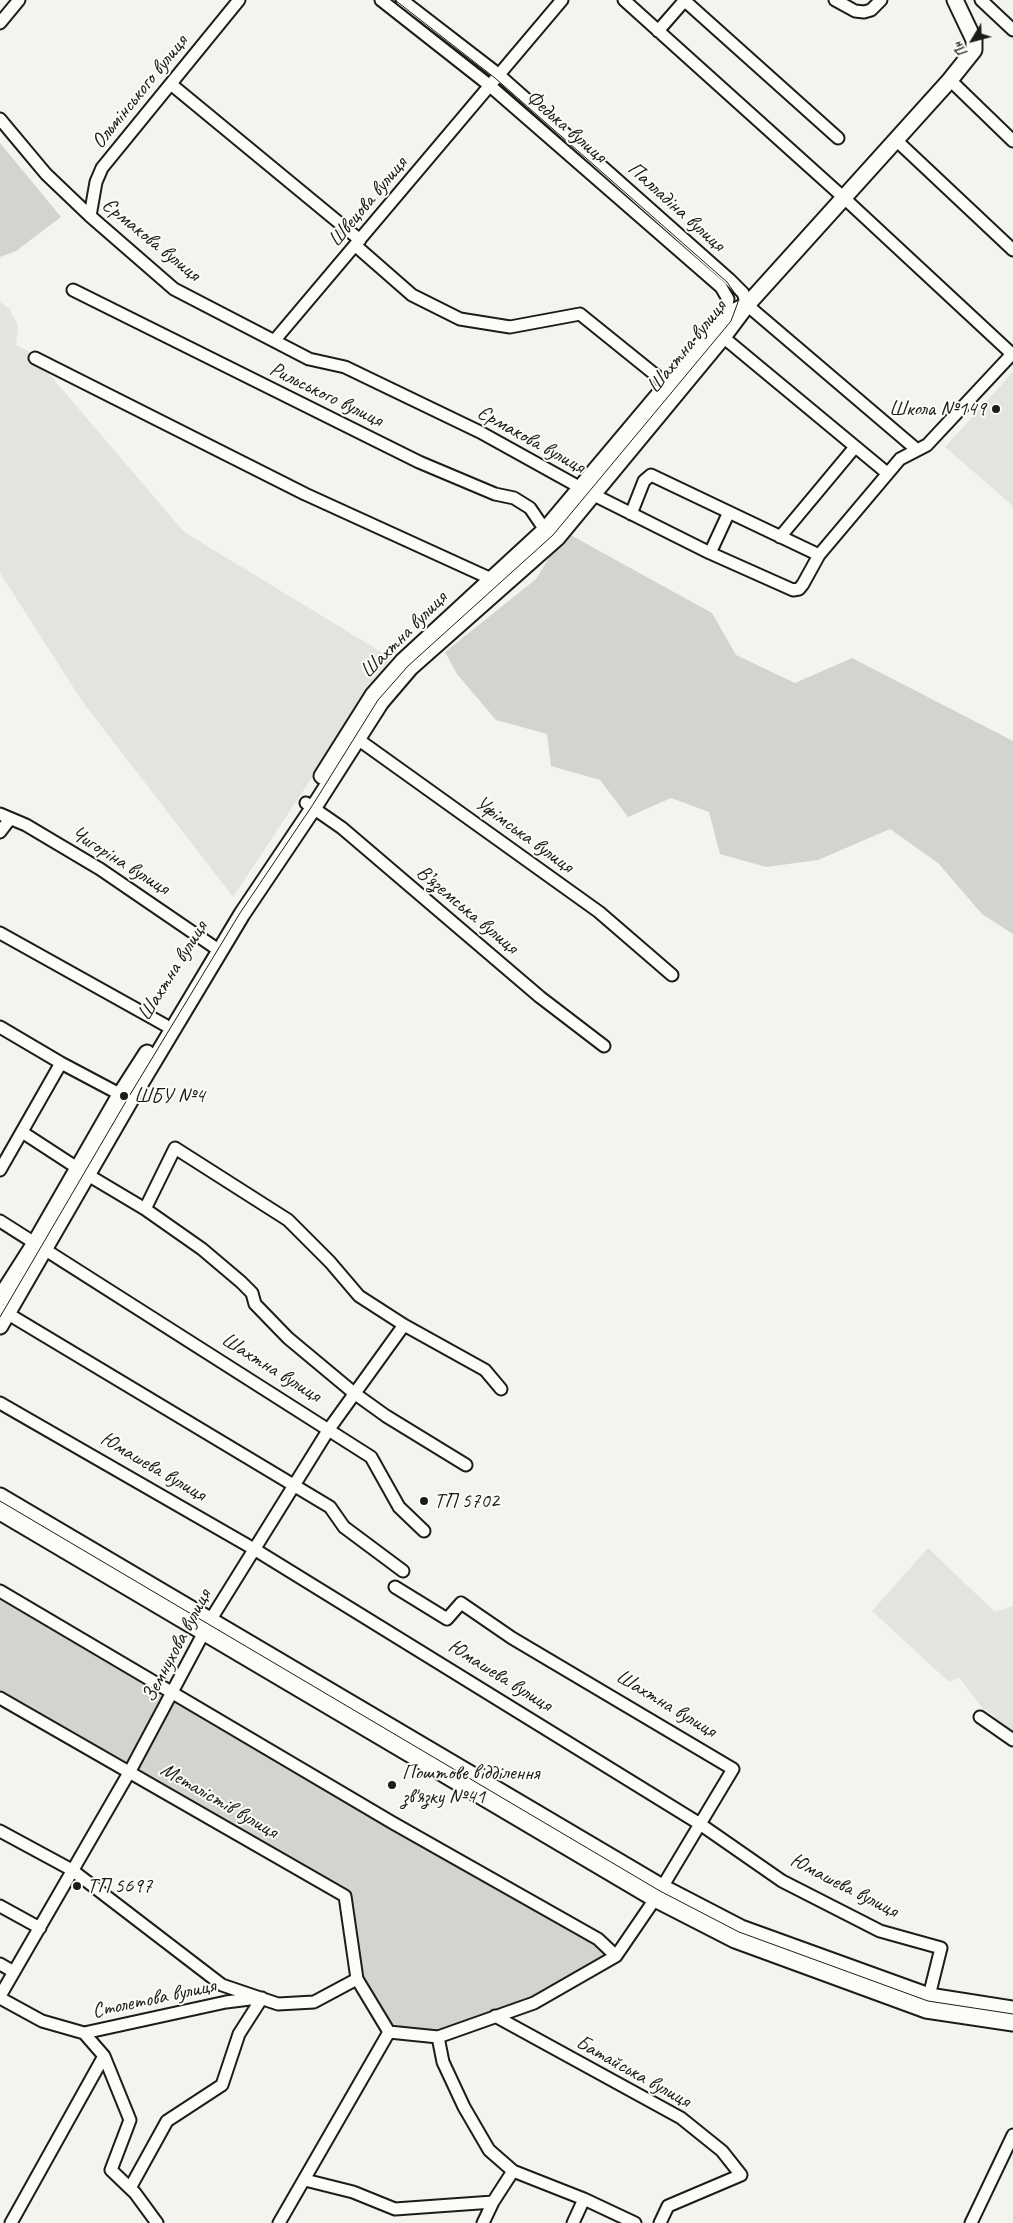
<!DOCTYPE html>
<html>
<head>
<meta charset="utf-8">
<style>
	body { margin:0 }
	#map { position:relative; width:1013px; height:2223px; overflow:hidden; background:#f4f3ee; font-family:Caveat,sans-serif }
	canvas { display:block }
	.north { position:absolute; left:948px; top:15px; width:50px; height:50px; -webkit-text-stroke:4px #fdfcf7; paint-order:stroke; rotate:233deg; font-size:14px; font-weight:700; line-height:20px; text-align:center; color:#1c1c1c }
	.north::after { content:''; display:block; margin:auto; width:18px; height:22px; background:#1c1c1c; clip-path:polygon(50% 0,100% 100%,50% 72%,0 100%) }
</style>
</head>
<body>
<div id="map">
<canvas width="1013" height="2223"></canvas>
<div class="north">Пн</div>
</div>
<script>
const c = document.querySelector('canvas').getContext('2d');
c.lineJoin = 'round';
function fill(path, color) {
  c.fillStyle = color;
  c.fill(path, 'evenodd');
}
function toPath(rows) {
  const path = new Path2D();
  for (const r of rows) {
    path.moveTo(r[0], r[1]);
    for (let i = 2; i < r.length; i += 2) path.lineTo(r[i], r[i + 1]);
  }
  return path;
}
function trace(path, color, width, dash) {
  c.strokeStyle = color;
  c.lineWidth = width;
  c.lineCap = dash ? 'butt' : 'round';
  c.setLineDash(dash || []);
  c.stroke(path);
}
function drawText(font, color, halo, rows, align = 'center') {
  c.font = font + ' Caveat,sans-serif';
  c.lineWidth = 4;
  c.setLineDash([]);
  c.textBaseline = 'middle';
  c.strokeStyle = halo;
  c.fillStyle = color;
  for (const [text, x, y, turn = 0] of rows) {
    c.save();
    c.translate(x, y);
    c.rotate((+turn || 0) * Math.PI / 180);
    c.textAlign = isNaN(turn) ? turn : align;
    if (halo) c.strokeText(text, 0, 0);
    c.fillText(text, 0, 0);
    c.restore();
  }
}
const built = toPath([
	[0,302,9,308,18,326,16,345,31,353,184,532,391,658,233,897,82,701,0,573],
	[1013,372,1013,506,945,447],
	[928,1548,995,1612,1013,1606,1013,1737,992,1714,983,1709,959,1677,949,1682,872,1611]
]);
const green = toPath([
	[0,143,61,217,16,251,0,257],
	[565,532,712,613,736,655,795,683,852,658,1013,741,1013,934,982,914,938,863,890,829,818,860,766,867,720,854,709,812,671,798,628,817,600,780,551,766,547,734,496,720,457,674,445,652,536,579],
	[0,1596,595,1941,609,1955,532,1998,437,2032,392,2028,362,1977,348,1893,0,1694]
]);
const minor = toPath([
	[381,0,489,85,721,287,728,299,725,316],
	[402,0,498,74,729,279,743,293,747,305,916,449],
	[624,0,843,197,1012,354],
	[835,0,855,11,864,12,871,10,881,0],
	[981,0,1013,30],
	[685,1,838,138],
	[0,23,19,0],
	[658,31,685,0],
	[950,80,1013,141],
	[172,85,360,240],
	[0,119,46,174,90,216,174,289,309,359,345,367,480,432,590,493,710,553,793,590,799,589,803,584,819,555,900,459,927,445,1013,353],
	[896,140,1013,250],
	[90,216,96,182,102,168,239,0],
	[356,246,412,295,460,319,510,327,580,314,668,385],
	[73,290,419,462,495,494,514,498,530,508,545,530,551,534],
	[723,337,887,473],
	[274,341,562,0],
	[35,358,305,494,498,582],
	[631,514,644,481,651,475,819,555],
	[780,537,855,447],
	[710,553,729,512],
	[352,735,599,912,672,975],
	[306,803,342,828,540,997,604,1046],
	[0,814,26,825,100,869,220,951],
	[0,832,10,819],
	[0,933,165,1025],
	[0,1027,61,1063,127,1098],
	[22,1132,88,1175,145,1209,202,1249,241,1282,252,1293,255,1304,288,1338,354,1393,386,1416,466,1465],
	[0,1170,61,1063],
	[145,1209,175,1148,288,1220,330,1262,359,1296,404,1325,485,1370,501,1389],
	[0,1221,371,1457,399,1507,424,1531],
	[0,1309,330,1507,344,1527,403,1571],
	[0,1403,254,1549,700,1824,782,1881,880,1931,941,1948,927,2004],
	[0,1591,393,1823,598,1939,616,1956],
	[0,1698,345,1896,357,1979,389,2032,438,2037,534,2003,616,1956,655,1899,733,1769,512,1638,461,1603,447,1619,395,1587],
	[980,1717,1013,1740],
	[0,1831,72,1870,222,1985,278,2004,314,2002,357,1979],
	[0,1906,40,1928],
	[0,1964,14,1972],
	[0,1996,130,1771,211,1619,329,1429,404,1325],
	[0,1998,42,2021,84,2033,226,2002,258,1998],
	[495,2016,681,2118,722,2151,741,2175,668,2206,660,2223],
	[438,2037,443,2062,464,2107,489,2150,513,2171,584,2199,635,2223],
	[104,2056,130,2120,111,2170,135,2193,157,2223],
	[305,2180,353,2192,395,2209,493,2202],
	[130,2188,167,2121,222,2085,239,2034,262,1998],
	[11,2223,104,2056,84,2033],
	[279,2223,389,2032],
	[483,2223,493,2202,513,2171],
	[573,2223,584,2199],
	[971,2223,1013,2135]
]);
const major = toPath([
	[322,776,373,695,403,661,545,530,725,316,743,307],
	[0,1298,35,1243,120,1095,147,1053],
	[0,1326,131,1099,242,914,314,807,381,702,410,668,557,538,723,337,747,305,950,80,974,50,974,40,955,0],
	[0,1496,662,1887,741,1928,929,1996,1013,2009],
	[0,1512,655,1899,735,1940,926,2010,1013,2023]
]);
const tram = toPath([
	[0,1317,128,1098,240,913,312,806,378,700,408,666,553,535,731,321,738,302,738,298,727,282,495,78,395,0],
	[0,1501,660,1891,739,1932,928,2001,1013,2014]
]);
const markers = [
	[996,409,5,"#1c1c1c"],
	[124,1096,5,"#1c1c1c"],
	[424,1501,5,"#1c1c1c"],
	[392,1785,5,"#1c1c1c"],
	[77,1886,5,"#1c1c1c"]
];
const streetNames = [
	["Ольмінського вулиця",140,92,-51],
	["Федька вулиця",566,127,41],
	["Швецова вулиця",368,202,-50],
	["Палладіна вулиця",676,207,42],
	["Єрмакова вулиця",151,240,39],
	["Шахтна вулиця",687,347,-51],
	["Рильського вулиця",326,395,26],
	["Єрмакова вулиця",531,440,29],
	["Шахтна вулиця",404,635,-45],
	["Уфімська вулиця",524,835,36],
	["Чигоріна вулиця",120,861,32],
	["В’яземська вулиця",467,910,40],
	["Шахтна вулиця",173,971,-58],
	["Шахтна вулиця",271,1368,32],
	["Юмашева вулиця",153,1467,30],
	["Земнухова вулиця",177,1646,-62],
	["Юмашева вулиця",500,1676,32],
	["Шахтна вулиця",666,1704,31],
	["Металістів вулиця",219,1801,30],
	["Юмашева вулиця",844,1886,27],
	["Столетова вулиця",154,1999,-12],
	["Батайська вулиця",633,2072,29]
];
const poiNames = [
	["Школа №149",986,409,"right"],
	["ШБУ №4",134,1096],
	["ТП 5702",434,1501],
	["Поштове відділення",402,1773],
	["зв'язку №41",402,1797],
	["ТП 5697",87,1886]
];
fill(built, '#e4e3de');
fill(green, '#d4d3cf');
trace(minor, '#1c1c1c', 15);
trace(major, '#1c1c1c', 19);
trace(minor, '#fdfcf7', 11);
trace(major, '#fdfcf7', 15);
trace(tram, '#1c1c1c', 1);
for (const [x, y, r, color] of markers) {
  const dot = new Path2D();
  dot.arc(x, y, r, 0, 2 * Math.PI);
  c.fillStyle = color;
  c.fill(dot);
  trace(dot, '#fdfcf7', 2);
}
drawText('21px', '#1c1c1c', '#fdfcf7', streetNames);
drawText('21px', '#1c1c1c', '#fdfcf7', poiNames, 'left');
</script>
</body>
</html>
